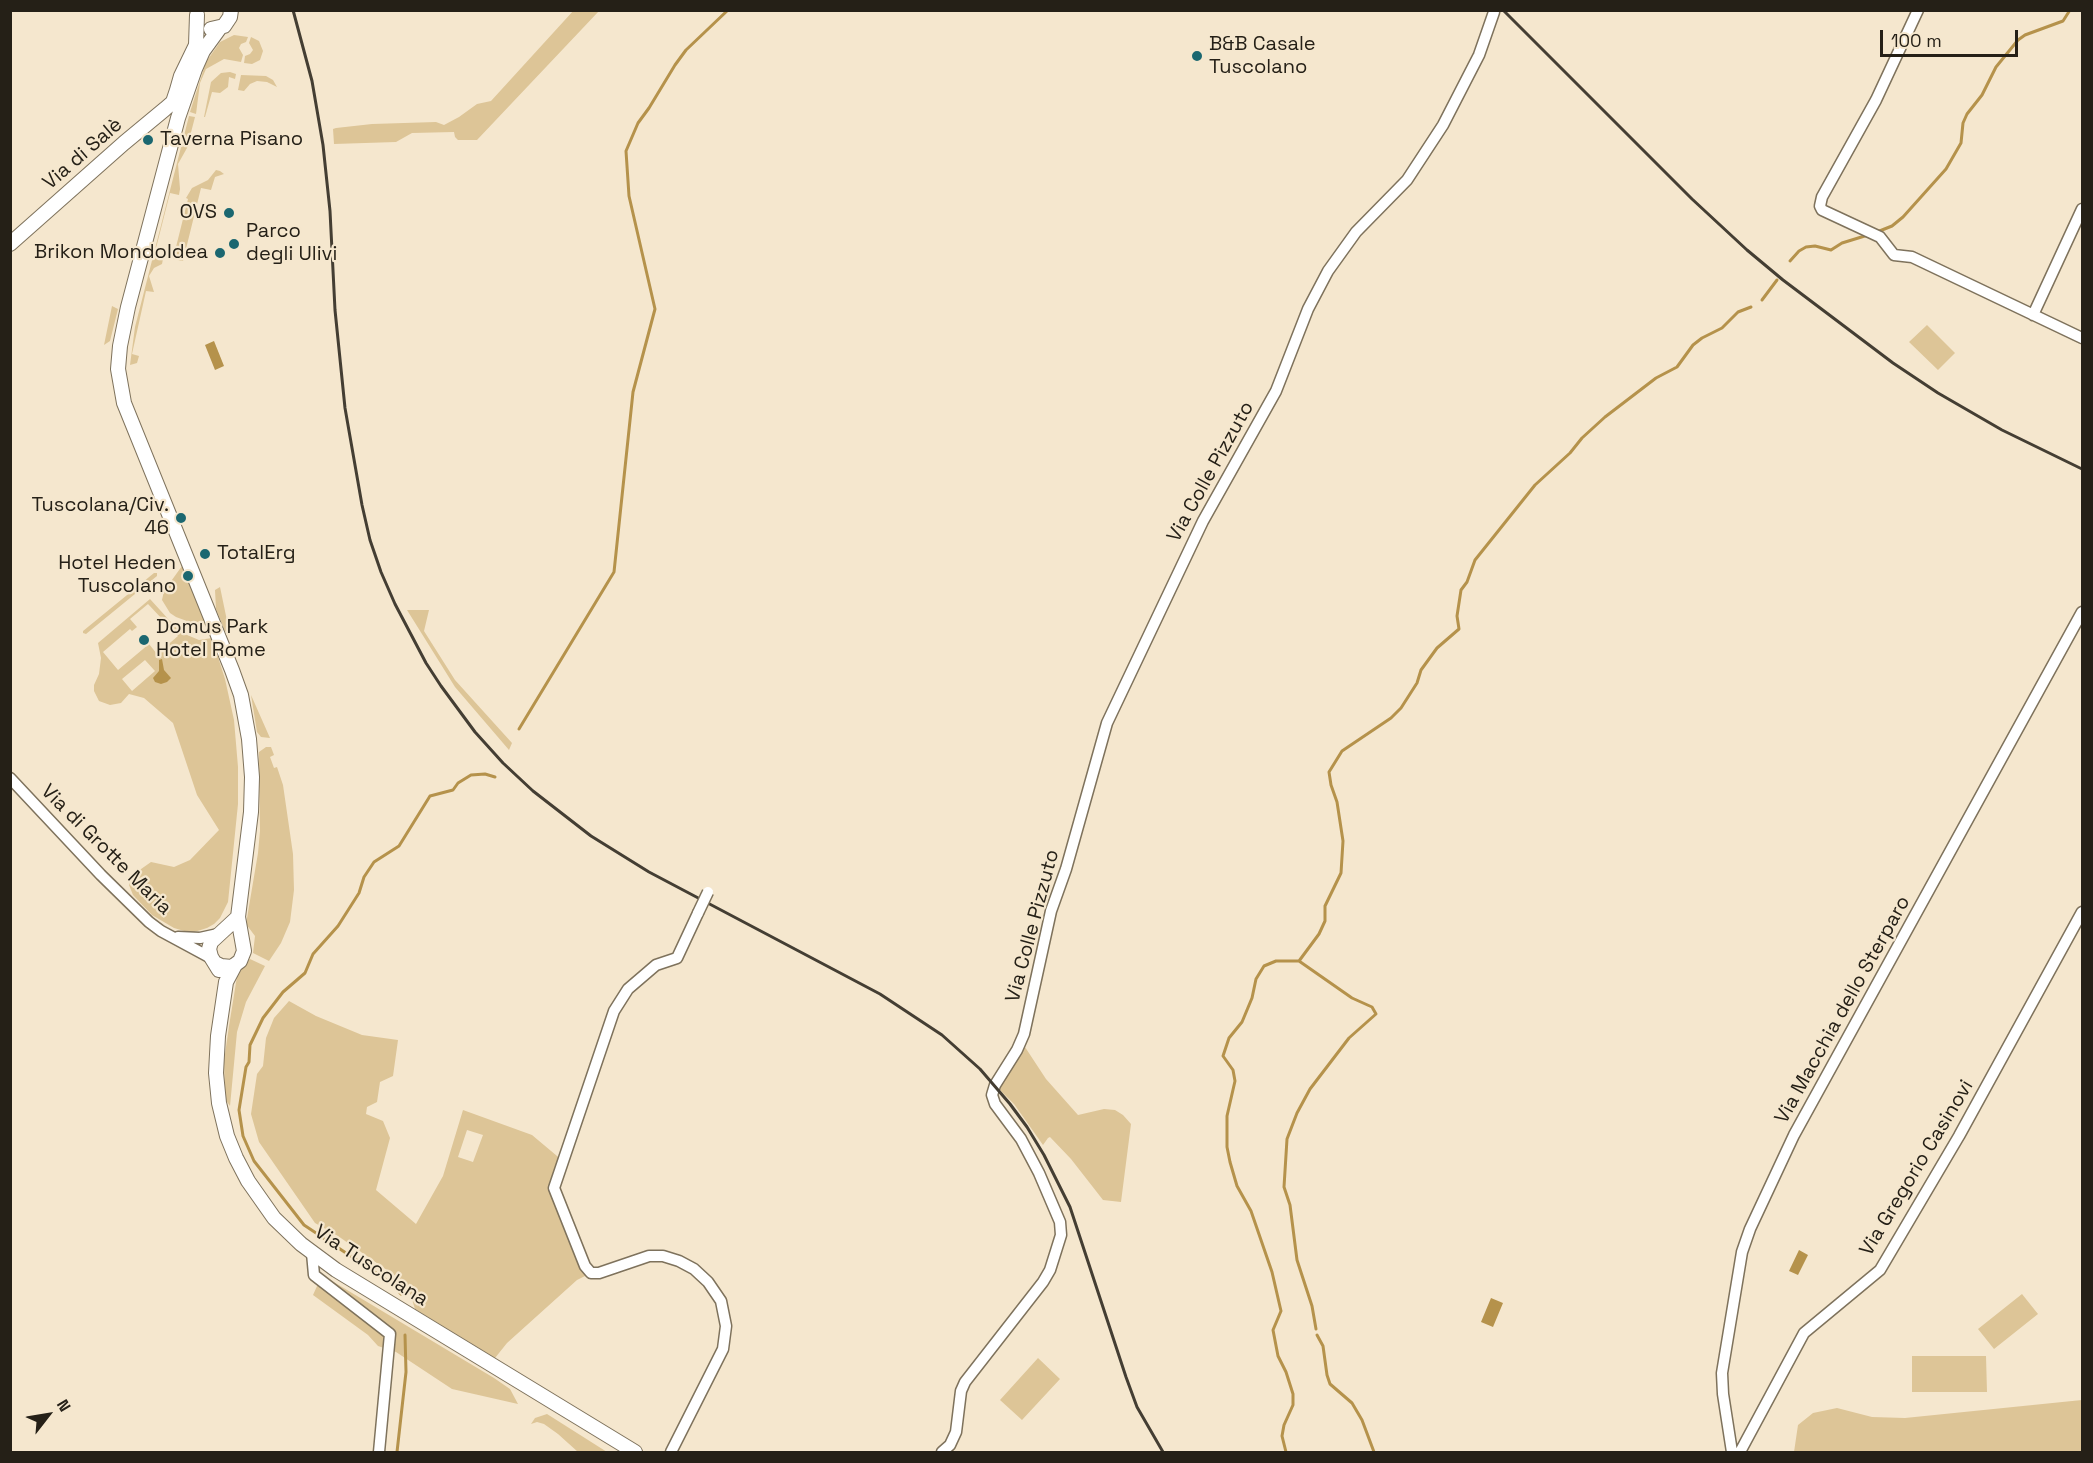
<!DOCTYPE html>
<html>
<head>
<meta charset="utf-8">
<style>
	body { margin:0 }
	#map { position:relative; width:2093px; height:1463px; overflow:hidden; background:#f5e7ce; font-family:"Space Grotesk",sans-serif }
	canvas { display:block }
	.frame { position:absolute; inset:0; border:12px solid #252017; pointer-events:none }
	.north { position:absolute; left:18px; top:1385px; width:60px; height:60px; -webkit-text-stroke:4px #f5e7ce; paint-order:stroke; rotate:59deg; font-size:16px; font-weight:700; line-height:24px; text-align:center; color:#252017 }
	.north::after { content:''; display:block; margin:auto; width:21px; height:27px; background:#252017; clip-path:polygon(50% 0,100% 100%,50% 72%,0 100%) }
	.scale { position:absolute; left:1880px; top:30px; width:138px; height:27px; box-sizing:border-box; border:3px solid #252017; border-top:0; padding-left:8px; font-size:18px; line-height:21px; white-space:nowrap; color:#252017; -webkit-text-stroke:4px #f5e7ce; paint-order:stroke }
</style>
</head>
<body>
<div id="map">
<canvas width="2093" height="1463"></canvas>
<div class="frame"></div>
<div class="north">N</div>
<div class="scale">100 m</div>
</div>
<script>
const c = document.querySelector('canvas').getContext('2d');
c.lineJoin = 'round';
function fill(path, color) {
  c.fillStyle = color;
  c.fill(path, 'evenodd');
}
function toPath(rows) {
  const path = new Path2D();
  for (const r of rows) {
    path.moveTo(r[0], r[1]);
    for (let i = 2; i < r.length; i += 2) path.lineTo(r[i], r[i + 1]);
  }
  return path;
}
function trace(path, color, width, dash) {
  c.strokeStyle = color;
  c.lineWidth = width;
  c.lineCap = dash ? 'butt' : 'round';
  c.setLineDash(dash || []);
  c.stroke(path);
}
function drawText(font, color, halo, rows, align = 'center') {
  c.font = font + ' "Space Grotesk",sans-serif';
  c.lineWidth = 4.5;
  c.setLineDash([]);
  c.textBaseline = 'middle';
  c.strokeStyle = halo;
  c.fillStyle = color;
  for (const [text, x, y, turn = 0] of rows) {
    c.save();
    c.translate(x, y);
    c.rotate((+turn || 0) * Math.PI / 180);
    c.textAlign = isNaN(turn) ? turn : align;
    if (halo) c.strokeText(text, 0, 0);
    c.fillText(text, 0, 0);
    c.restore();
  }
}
const green = toPath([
	[574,10,599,11,477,140,458,140,455,137,454,132,412,133,396,142,334,144,333,129,336,128,372,124,436,122,444,125,459,117,477,104,491,101],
	[234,35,248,37,246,42,241,44,239,48,243,55,241,62,224,59,206,69,200,83,196,114,190,112,206,62,220,42],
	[251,37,259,41,263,51,260,60,252,64,244,63,245,56,250,54,253,50,249,43],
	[230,72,236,74,235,79,229,77,228,87,220,93,212,92,205,117,204,117,211,82,221,73],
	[241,75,266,76,273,80,277,87,267,82,257,81,250,84,244,91,238,90],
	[189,116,195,117,187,148,178,164,180,189,179,195,170,193,154,256,163,259,162,264,154,268,149,276,154,292,146,291,132,354,139,356,137,363,130,365,135,327],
	[216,170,220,171,224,174,215,177,211,190,201,188,183,261,173,259,188,199,186,198,192,188,208,180],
	[112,306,118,309,110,341,104,345],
	[1927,325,1955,353,1938,370,1909,342],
	[182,566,207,622,204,625,195,624,176,617,170,613,162,600,164,591],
	[154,573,157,573,157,576,86,634,83,633,83,631],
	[220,587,230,635,225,631,216,609,215,590],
	[150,599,180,632,199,640,212,638,225,679,234,720,238,767,238,804,228,902,220,918,214,924,207,928,191,933,174,928,152,915,133,895,129,885,131,879,134,874,151,862,174,867,190,860,219,830,197,795,173,723,144,698,129,694,121,703,110,705,99,701,94,691,94,685,99,674,101,658,98,643],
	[148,604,178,636,157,654,149,644,118,670,103,652,130,629,132,631,137,627,130,619],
	[145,660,155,671,132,691,122,679],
	[407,610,429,610,424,631,455,680,512,743,509,750,455,687],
	[251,695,270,738,261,737,257,732],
	[266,747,271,747,274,755,270,757,274,768,277,767,283,785,293,854,294,890,290,922,281,943,269,961,253,953,255,936,246,924,258,853,260,831,259,758,259,752],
	[250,959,265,966,246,1002,237,1032,230,1106,225,1099,224,1061,229,1026,239,964,246,962],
	[289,1001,316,1016,362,1035,398,1040,393,1076,380,1082,377,1102,367,1107,366,1114,383,1121,390,1138,376,1190,416,1224,443,1176,463,1110,532,1135,563,1161,554,1188,591,1273,577,1280,507,1343,495,1358,415,1309,407,1284,338,1236,315,1223,259,1142,251,1114,257,1074,263,1066,266,1038,274,1018],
	[467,1130,483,1135,473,1162,458,1157],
	[1023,1044,1046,1079,1078,1115,1104,1109,1115,1110,1123,1115,1131,1124,1121,1202,1103,1200,1071,1159,1050,1137,1048,1138,1043,1145,1014,1104,1000,1090,1002,1081],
	[322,1275,494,1378,510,1389,518,1404,452,1389,396,1352,378,1346,368,1335,313,1295],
	[2022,1294,2038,1314,1994,1349,1978,1329],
	[1912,1356,1986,1356,1987,1392,1912,1392],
	[1038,1358,1060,1379,1022,1420,1000,1400],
	[2082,1400,2082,1452,1794,1452,1798,1425,1813,1413,1837,1408,1872,1417,1905,1418],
	[547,1414,607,1452,578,1452,558,1434,544,1424,537,1422,531,1424,535,1418]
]);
const water = toPath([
	[214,341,224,366,215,370,205,345],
	[162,659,164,670,171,678,167,682,161,684,155,682,153,678,159,671,159,660],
	[1799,1250,1808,1255,1798,1275,1789,1271],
	[1491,1298,1503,1303,1493,1327,1481,1322]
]);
const stream = toPath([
	[1877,232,1892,226,1903,217,1946,169,1961,143,1963,123,1967,114,1982,95,1996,67,2018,40,2025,35,2063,21,2070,10],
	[1790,261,1799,251,1806,247,1815,246,1831,250,1842,243,1868,235],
	[1762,300,1777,280],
	[519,729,614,572,633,392,655,309,629,196,626,151,638,123,649,108,675,65,686,50,728,10],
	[1299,961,1352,998,1372,1007,1376,1014,1349,1038,1310,1089,1297,1113,1287,1139,1284,1187,1290,1205,1297,1260,1312,1306,1316,1329],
	[401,1294,395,1286,373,1271,304,1225,254,1161,243,1136,239,1110,246,1067,249,1062,250,1045,263,1018,283,992,305,973,313,954,338,926,359,893,364,877,374,862,399,846,430,796,453,790,458,783,471,775,485,774,495,777],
	[1317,1335,1323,1346,1327,1375,1330,1384,1352,1403,1362,1420,1374,1452],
	[397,1452,406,1372,405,1335],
	[1286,1452,1282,1436,1284,1425,1293,1405,1293,1394,1286,1372,1278,1356,1273,1330,1281,1311,1272,1272,1251,1211,1237,1186,1230,1162,1227,1147,1227,1116,1235,1081,1233,1070,1223,1056,1229,1038,1242,1022,1252,998,1256,979,1264,966,1276,961,1299,961,1319,934,1325,921,1325,906,1341,873,1343,841,1337,802,1331,785,1329,772,1342,751,1391,718,1401,708,1417,683,1421,670,1437,648,1459,629,1457,616,1461,590,1467,582,1475,560,1535,485,1570,453,1582,438,1605,417,1656,378,1677,367,1693,345,1702,338,1722,328,1738,312,1751,307]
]);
const minor = toPath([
	[1918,10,1876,100,1822,197,1820,206,1822,210,1880,237,1894,255,1912,257,2082,338],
	[2033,315,2082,209],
	[10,778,101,875,149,922,161,931,211,958],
	[178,937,200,938,218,934],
	[312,1253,314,1275,390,1334,379,1452],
	[671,1452,723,1349,726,1326,721,1301,708,1282,694,1269,679,1261,663,1256,649,1256,599,1273,591,1273,585,1266,554,1188,614,1011,628,989,656,965,677,958,698,913],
	[942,1452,950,1445,956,1432,961,1391,965,1382,1043,1282,1050,1270,1061,1235,1060,1222,1039,1173,1021,1139,995,1104,992,1095,995,1085,1017,1050,1024,1034,1051,911,1066,869,1107,723,1203,521,1276,391,1308,309,1328,271,1356,232,1407,180,1443,125,1479,55,1494,12],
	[1732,1452,1723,1394,1722,1373,1742,1252,1750,1229,1794,1135,2082,612],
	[1740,1452,1804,1333,1880,1270,1959,1136,2082,912]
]);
const major = toPath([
	[211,29,224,26,230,17,231,10],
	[177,98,177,90,181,76,196,45,197,15],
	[10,244,124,143,165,109,173,102,177,90],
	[215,963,221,966,232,967,240,961,244,951,238,917,251,812,252,777,249,739,241,695,232,670,124,403,118,369,120,346,128,307,178,118,195,69,203,51,219,29],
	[235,965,226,982,218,1036,216,1073,219,1103,227,1136,236,1158,248,1181,274,1218,301,1244,336,1270,635,1452],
	[219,970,211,957,209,949,211,942,238,917]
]);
const rail = toPath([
	[293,10,312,81,323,145,330,211,335,310,345,408,362,505,370,540,381,572,395,604,426,663,441,686,475,732,503,763,533,791,591,836,649,872,880,994,942,1035,980,1069,1010,1104,1027,1127,1044,1155,1070,1207,1126,1377,1137,1407,1163,1452],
	[1503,10,1692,199,1747,250,1783,280,1893,363,1938,393,2002,430,2082,469]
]);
const minorBridge = toPath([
	[698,913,708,892]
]);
const markers = [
	[1197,56,6,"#1b6770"],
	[148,140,6,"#1b6770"],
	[229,213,6,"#1b6770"],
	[234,244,6,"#1b6770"],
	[220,253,6,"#1b6770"],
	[181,518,6,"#1b6770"],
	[205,554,6,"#1b6770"],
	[188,576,6,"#1b6770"],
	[144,640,6,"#1b6770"]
];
const poiNames = [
	["B&B Casale",1209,45],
	["Tuscolano",1209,68],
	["Taverna Pisano",160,140],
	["OVS",217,213,"right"],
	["Parco",246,232],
	["degli Ulivi",246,255],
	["Brikon MondoIdea",208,253,"right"],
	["Tuscolana/Civ.",169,506,"right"],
	["46",169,529,"right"],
	["TotalErg",217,554],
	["Hotel Heden",176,564,"right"],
	["Tuscolano",176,587,"right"],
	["Domus Park",156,628],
	["Hotel Rome",156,651]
];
const streetNames = [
	["Via di Salè",83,154,-41],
	["Via Colle Pizzuto",1211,472,-61],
	["Via di Grotte Maria",106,850,45],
	["Via Colle Pizzuto",1033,926,-75],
	["Via Macchia dello Sterparo",1843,1010,-61],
	["Via Gregorio Casinovi",1917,1168,-59],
	["Via Tuscolana",371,1266,33]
];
fill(green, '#ddc597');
fill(water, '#b5924b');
trace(stream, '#b5924b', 3);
trace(minor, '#7e725c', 13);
trace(major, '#7e725c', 16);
trace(minor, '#fff', 10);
trace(major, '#fff', 14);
trace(rail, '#443e33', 3);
trace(minorBridge, '#7e725c', 13, []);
trace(minorBridge, '#fff', 10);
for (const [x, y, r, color] of markers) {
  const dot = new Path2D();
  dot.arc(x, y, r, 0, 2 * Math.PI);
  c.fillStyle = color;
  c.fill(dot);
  trace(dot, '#f5e7ce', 2);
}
drawText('20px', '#252017', '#f5e7ce', poiNames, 'left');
drawText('20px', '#252017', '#f5e7ce', streetNames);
</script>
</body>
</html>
